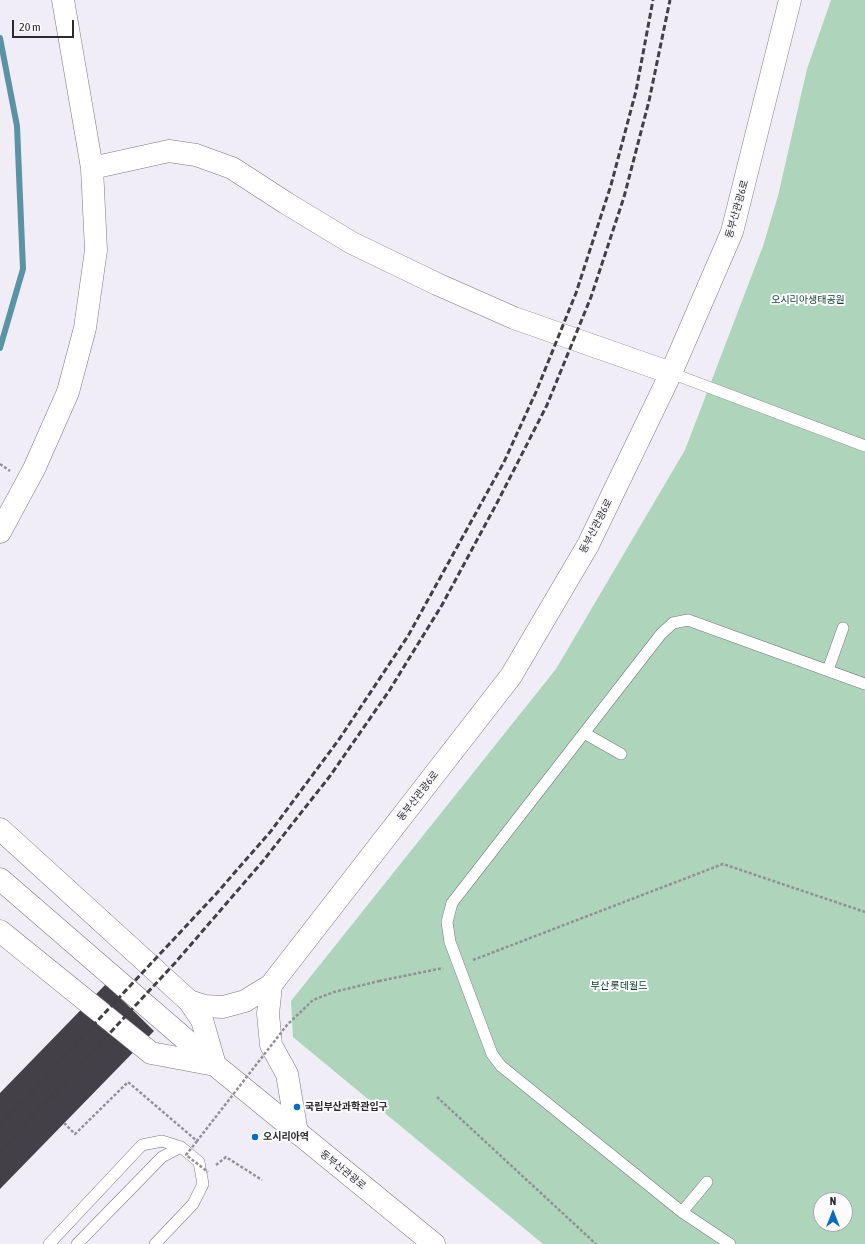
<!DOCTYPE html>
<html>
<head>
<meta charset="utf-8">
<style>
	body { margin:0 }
	#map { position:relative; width:865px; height:1244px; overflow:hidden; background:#f0edf6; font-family:"Asap Condensed",sans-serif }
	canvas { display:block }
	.north { position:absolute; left:813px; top:1192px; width:40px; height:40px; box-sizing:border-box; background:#fcfbff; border:1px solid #a8a7ab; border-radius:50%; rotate:0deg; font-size:11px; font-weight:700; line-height:16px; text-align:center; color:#2b2a2d }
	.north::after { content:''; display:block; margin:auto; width:14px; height:18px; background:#0e6bb8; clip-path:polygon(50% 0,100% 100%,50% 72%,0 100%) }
	.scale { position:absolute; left:12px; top:20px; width:62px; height:18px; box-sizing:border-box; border:2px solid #2b2a2d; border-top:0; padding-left:5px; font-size:12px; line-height:14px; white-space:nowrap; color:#2b2a2d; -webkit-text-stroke:3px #fcfbff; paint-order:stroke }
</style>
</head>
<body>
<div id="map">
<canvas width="865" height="1244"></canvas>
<div class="north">N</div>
<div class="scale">20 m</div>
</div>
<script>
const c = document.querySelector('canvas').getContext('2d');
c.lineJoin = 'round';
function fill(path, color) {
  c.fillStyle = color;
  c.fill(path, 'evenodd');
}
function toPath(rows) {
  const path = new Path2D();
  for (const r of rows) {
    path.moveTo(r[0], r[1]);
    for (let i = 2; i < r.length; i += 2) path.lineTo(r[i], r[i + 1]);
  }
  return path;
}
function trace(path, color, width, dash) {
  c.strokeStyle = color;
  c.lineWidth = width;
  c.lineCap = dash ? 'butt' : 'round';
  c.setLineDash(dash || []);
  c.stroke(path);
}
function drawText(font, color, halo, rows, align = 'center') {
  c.font = font + ' "Asap Condensed","Noto Sans KR",sans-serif';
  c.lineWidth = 4;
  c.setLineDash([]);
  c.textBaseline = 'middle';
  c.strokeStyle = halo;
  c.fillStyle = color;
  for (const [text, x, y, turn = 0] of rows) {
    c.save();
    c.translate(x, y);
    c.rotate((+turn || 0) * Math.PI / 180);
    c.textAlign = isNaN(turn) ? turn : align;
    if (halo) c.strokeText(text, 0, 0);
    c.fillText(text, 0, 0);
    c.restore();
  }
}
const green = toPath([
	[831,0,865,0,865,1244,543,1244,293,1037,291,1001,556,669,685,450,763,246,778,196,807,69],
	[821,1200,845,1200,845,1224,821,1224]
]);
const stream = toPath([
	[0,38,17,126,23,269,0,348]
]);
const building = toPath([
	[106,984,154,1031,0,1189,0,1093]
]);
const path = toPath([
	[0,464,10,471],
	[473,960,723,864,865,912],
	[379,981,443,968],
	[437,1097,596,1244],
	[216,1165,226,1157,262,1180]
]);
const service = toPath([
	[671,373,865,446],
	[828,670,843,628],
	[584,733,621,754],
	[682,1212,707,1182],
	[49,1244,142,1145,162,1141,181,1147,199,1162,203,1184,193,1204,155,1244],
	[77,1244,162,1157,181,1147],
	[730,1244,682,1212,501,1066,492,1054,450,942,447,922,452,903,661,634,673,623,688,620,865,684]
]);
const minor = toPath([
	[92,168,169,151,196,155,232,168,286,203,352,243,437,284,514,318,671,373],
	[0,532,34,469,68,392,85,328,96,250,92,168,63,0]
]);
const tertiary = toPath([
	[271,985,268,1014,271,1045,287,1074,297,1133],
	[189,1001,204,1006,223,1007,245,1001,271,985,511,676,588,545,671,373,732,232,790,0]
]);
const secondary = toPath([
	[0,829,189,1001,202,1020,215,1065],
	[0,931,151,1053,215,1065,434,1244]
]);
const motorway = toPath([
	[0,879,215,1065]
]);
const rail = toPath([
	[0,1125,216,894,271,831,340,738,408,636,504,462,536,392,576,293,611,185,636,91,653,0],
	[0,1151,175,963,263,861,330,776,389,691,442,605,498,501,547,405,591,297,624,197,649,101,670,0]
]);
const pathBridge = toPath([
	[64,1123,75,1134,128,1082,197,1141,287,1025,313,1000,334,992,379,981],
	[197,1141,186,1155,208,1172]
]);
const markers = [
	[297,1107,4,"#0e6bb8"],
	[255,1137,4,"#0e6bb8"]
];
const streetNames = [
	["동부산관광6로",737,209,-74],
	["동부산관광6로",596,526,-63],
	["동부산관광6로",418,796,-52],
	["동부산관광로",343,1170,39]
];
const parkNames = [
	["오시리아생태공원",808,300],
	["부산 롯데월드",619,986]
];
const poiNames = [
	["국립부산과학관입구",305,1107],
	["오시리아역",263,1137]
];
fill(green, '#aed4bb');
trace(stream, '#5a93a5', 6);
fill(building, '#434047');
trace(service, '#7b7880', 12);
trace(minor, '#7b7880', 23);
trace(tertiary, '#7b7880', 23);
trace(secondary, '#7b7880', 23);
trace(motorway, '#7b7880', 23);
trace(path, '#929096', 2.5, [3, 2]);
trace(service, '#fff', 11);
trace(minor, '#fff', 22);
trace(tertiary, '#fff', 22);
trace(secondary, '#fff', 22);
trace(motorway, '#fff', 22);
trace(rail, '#414044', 3, [6, 3]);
trace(pathBridge, '#929096', 2.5, [3, 2]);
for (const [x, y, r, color] of markers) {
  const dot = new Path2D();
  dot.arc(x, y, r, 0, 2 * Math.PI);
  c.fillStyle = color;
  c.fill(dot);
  trace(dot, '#fcfbff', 1.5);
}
drawText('10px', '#2b2a2d', '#fcfbff', streetNames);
drawText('10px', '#0c3f25', '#fcfbff', parkNames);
drawText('bold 10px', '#2b2a2d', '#fcfbff', poiNames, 'left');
</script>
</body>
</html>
